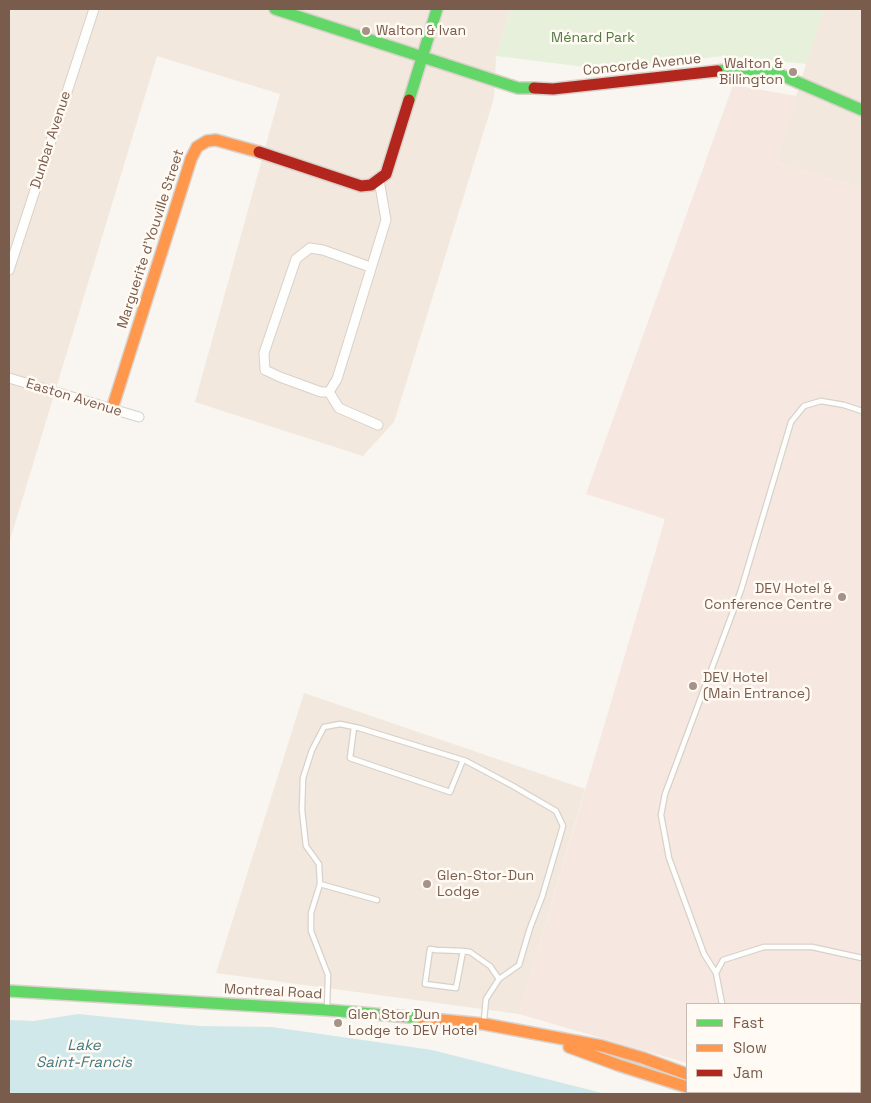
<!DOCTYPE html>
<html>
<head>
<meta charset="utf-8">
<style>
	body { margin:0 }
	#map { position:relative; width:871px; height:1103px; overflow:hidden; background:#f9f5f0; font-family:"Space Grotesk",sans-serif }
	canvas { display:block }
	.frame { position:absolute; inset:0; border:10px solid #7a5c4d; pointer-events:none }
	.legend { position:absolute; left:686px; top:1003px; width:175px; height:90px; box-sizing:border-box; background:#fffaf3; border:1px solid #cabbb1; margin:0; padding:6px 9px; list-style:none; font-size:15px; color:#7a5c4d }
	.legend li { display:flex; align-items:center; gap:10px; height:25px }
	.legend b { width:25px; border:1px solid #cabbb1 }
</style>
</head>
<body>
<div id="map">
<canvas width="871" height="1103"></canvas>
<div class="frame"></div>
<ul class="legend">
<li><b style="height:6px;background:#63d668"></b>Fast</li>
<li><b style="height:6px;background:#ff974d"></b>Slow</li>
<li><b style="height:6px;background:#b3261e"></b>Jam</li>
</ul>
</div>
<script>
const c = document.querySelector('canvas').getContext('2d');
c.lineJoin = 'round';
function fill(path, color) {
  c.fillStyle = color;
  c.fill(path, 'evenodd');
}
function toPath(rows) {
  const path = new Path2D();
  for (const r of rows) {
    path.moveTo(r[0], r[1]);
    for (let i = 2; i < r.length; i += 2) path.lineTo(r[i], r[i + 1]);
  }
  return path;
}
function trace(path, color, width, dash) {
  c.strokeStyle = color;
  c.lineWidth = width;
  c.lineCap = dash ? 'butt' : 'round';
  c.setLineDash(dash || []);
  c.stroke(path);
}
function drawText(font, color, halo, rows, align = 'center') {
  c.font = font + ' "Space Grotesk",sans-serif';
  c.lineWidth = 5;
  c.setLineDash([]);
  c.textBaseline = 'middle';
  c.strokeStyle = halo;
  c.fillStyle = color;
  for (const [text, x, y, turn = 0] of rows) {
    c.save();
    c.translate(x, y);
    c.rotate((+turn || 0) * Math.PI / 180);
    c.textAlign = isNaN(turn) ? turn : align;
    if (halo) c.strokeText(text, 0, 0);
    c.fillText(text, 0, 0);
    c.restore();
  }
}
const residential = toPath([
	[9,9,511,9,496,56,494,98,394,422,363,456,195,402,280,94,157,56,9,543],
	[823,9,862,9,862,189,776,162],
	[304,693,585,789,519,1014,216,973]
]);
const commercial = toPath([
	[733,85,797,96,776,162,862,189,862,1094,793,1094,785,1092,860,1092,860,1004,687,1004,687,1063,519,1014,665,519,586,494]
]);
const green = toPath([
	[511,9,823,9,807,64,724,56,601,69,496,56]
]);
const water = toPath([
	[78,1014,199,1026,272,1027,432,1050,606,1094,9,1094,9,1020,34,1021]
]);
const lane = toPath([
	[354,727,350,758,450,792,463,760],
	[320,884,311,913,311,931,328,975,327,1008],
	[377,900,320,884,319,864,306,846,302,810,303,778,312,750,324,727,340,724,359,728,466,761,513,786,556,811,563,826,542,897,530,928,519,965,499,979],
	[463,951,456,988,425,984,430,949,436,950,463,951,470,952,490,966,499,979,486,999,484,1020],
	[716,973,723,960,764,947,812,947,862,958],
	[722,1004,716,973,704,954,669,858,661,815,665,794,741,590,791,422,804,406,821,401,844,405,862,411],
	[761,1092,767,1094]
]);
const street = toPath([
	[370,267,323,250,310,248,296,259,264,353,265,370,280,377,321,392,329,392,337,379,386,220,379,180],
	[9,270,94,9],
	[9,378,139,417],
	[329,392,339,408,378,425]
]);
const fast = toPath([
	[275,9,518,88,534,88],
	[717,71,741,68,781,75,862,110],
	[409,100,437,9],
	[9,991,327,1010,421,1018],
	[742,1092,750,1094]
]);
const slow = toPath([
	[112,409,191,159,197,147,207,141,216,140,259,152],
	[421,1018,484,1024,602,1046,643,1058,687,1074],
	[569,1047,618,1065,687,1087]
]);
const jam = toPath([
	[534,88,553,89,717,71],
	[259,152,361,186,371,185,386,174,409,100],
	[704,1092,713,1094]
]);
const markers = [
	[366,31,5,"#a69286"],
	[793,72,5,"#a69286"],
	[842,597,5,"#a69286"],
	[693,686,5,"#a69286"],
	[427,884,5,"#a69286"],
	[338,1023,5,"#a69286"]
];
const poiNames = [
	["Walton & Ivan",376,31],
	["Walton &",783,64,"right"],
	["Billington",783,80,"right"],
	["DEV Hotel &",832,589,"right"],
	["Conference Centre",832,605,"right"],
	["DEV Hotel",703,678],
	["(Main Entrance)",703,694],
	["Glen-Stor-Dun",437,876],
	["Lodge",437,892],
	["Glen Stor Dun",348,1015],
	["Lodge to DEV Hotel",348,1031]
];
const parkNames = [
	["Ménard Park",593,38]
];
const streetNames = [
	["Concorde Avenue",642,65,-6],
	["Dunbar Avenue",51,140,-72],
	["Marguerite d'Youville Street",151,239,-72],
	["Easton Avenue",74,398,17],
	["Montreal Road",273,992,3]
];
const waterNames = [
	["Lake",84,1046],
	["Saint-Francis",84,1063]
];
fill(residential, '#f2e8de');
fill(commercial, '#f6e8e1');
fill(green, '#e7f0db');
fill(water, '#d0e8ea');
trace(lane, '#d7d1cb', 7);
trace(street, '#d7d1cb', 11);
trace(fast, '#d9d2cb', 14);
trace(slow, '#d9d2cb', 14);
trace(jam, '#d9d2cb', 14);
trace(lane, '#fefefd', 4.5);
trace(street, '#fefefd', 9);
trace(fast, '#63d668', 11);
trace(slow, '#ff974d', 11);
trace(jam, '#b3261e', 11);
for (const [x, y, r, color] of markers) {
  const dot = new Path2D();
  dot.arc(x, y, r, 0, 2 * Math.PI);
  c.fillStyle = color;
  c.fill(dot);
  trace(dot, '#fffaf3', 2);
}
drawText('14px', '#7a5c4d', '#fffaf3', poiNames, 'left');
drawText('14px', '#537a41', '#fffaf3', parkNames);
drawText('14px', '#7a5c4d', '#fffaf3', streetNames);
drawText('italic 15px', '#437c86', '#fffaf3', waterNames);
</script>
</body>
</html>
